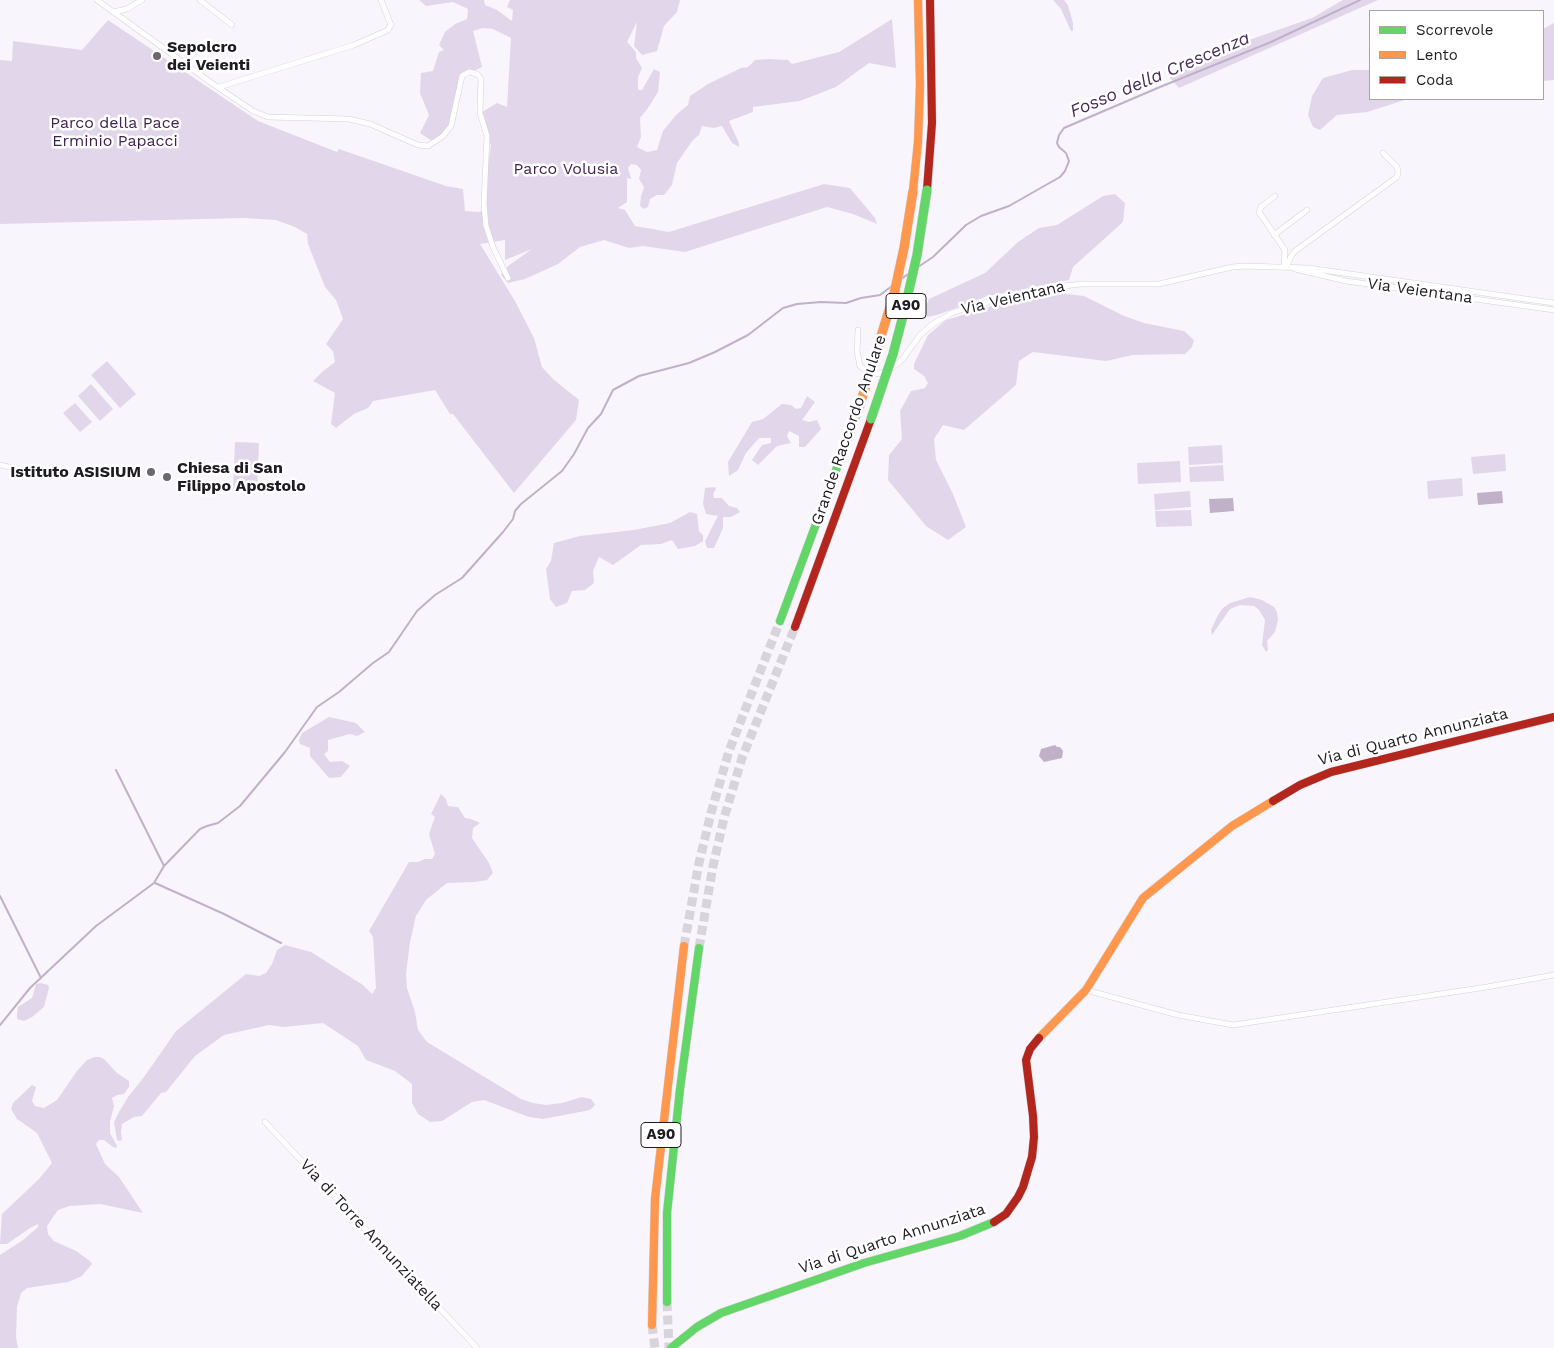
<!DOCTYPE html>
<html>
<head>
<meta charset="utf-8">
<style>
	body { margin:0 }
	#map { position:relative; width:1554px; height:1348px; overflow:hidden; background:#f9f5fc; font-family:"Work Sans",sans-serif }
	canvas { display:block }
	.legend { position:absolute; left:1369px; top:10px; width:175px; height:90px; box-sizing:border-box; background:#fff; border:1px solid #a5a4a7; margin:0; padding:6px 9px; list-style:none; font-size:15px; color:#1f1b22 }
	.legend li { display:flex; align-items:center; gap:10px; height:25px }
	.legend b { width:25px; border:1px solid #a5a4a7 }
</style>
</head>
<body>
<div id="map">
<canvas width="1554" height="1348"></canvas>
<ul class="legend">
<li><b style="height:6px;background:#63d668"></b>Scorrevole</li>
<li><b style="height:6px;background:#ff974d"></b>Lento</li>
<li><b style="height:6px;background:#b3261e"></b>Coda</li>
</ul>
</div>
<script>
const c = document.querySelector('canvas').getContext('2d');
c.lineJoin = 'round';
function fill(path, color) {
  c.fillStyle = color;
  c.fill(path, 'evenodd');
}
function toPath(rows) {
  const path = new Path2D();
  for (const r of rows) {
    path.moveTo(r[0], r[1]);
    for (let i = 2; i < r.length; i += 2) path.lineTo(r[i], r[i + 1]);
  }
  return path;
}
function trace(path, color, width, dash) {
  c.strokeStyle = color;
  c.lineWidth = width;
  c.lineCap = dash ? 'butt' : 'round';
  c.setLineDash(dash || []);
  c.stroke(path);
}
function drawText(font, color, halo, rows, align = 'center') {
  c.font = font + ' "Work Sans",sans-serif';
  c.lineWidth = 5;
  c.setLineDash([]);
  c.textBaseline = 'middle';
  c.strokeStyle = halo;
  c.fillStyle = color;
  for (const [text, x, y, turn = 0] of rows) {
    c.save();
    c.translate(x, y);
    c.rotate((+turn || 0) * Math.PI / 180);
    c.textAlign = isNaN(turn) ? turn : align;
    if (halo) c.strokeText(text, 0, 0);
    c.fillText(text, 0, 0);
    c.restore();
  }
}
const green = toPath([
	[419,0,484,0,485,5,497,10,512,21,513,10,507,7,510,0,680,0,677,12,664,26,657,51,642,55,634,46,637,22,627,42,636,52,636,58,642,68,638,77,638,90,642,90,654,69,660,72,658,92,648,108,640,118,641,137,637,147,647,152,657,150,663,131,676,115,688,105,690,96,708,84,741,68,748,67,755,60,769,59,788,60,792,64,839,52,892,19,896,68,869,63,836,87,800,101,753,107,753,112,729,121,739,143,739,147,732,143,722,126,714,128,702,126,699,135,693,140,677,163,672,185,664,195,657,195,650,199,648,207,644,209,640,206,641,196,644,187,639,179,641,170,637,165,631,164,628,168,631,179,627,178,627,202,618,208,625,210,635,226,669,232,824,184,850,188,875,218,877,224,853,214,827,207,685,252,643,246,629,248,604,240,580,247,558,264,525,279,508,283,501,275,508,266,532,249,505,260,505,240,480,244,515,301,534,338,542,367,553,379,579,400,576,420,514,493,453,414,450,414,435,390,373,401,368,408,354,414,336,428,331,424,335,393,313,381,322,372,335,362,333,351,326,344,343,319,336,300,325,287,308,244,307,234,295,227,276,220,244,218,0,224,0,60,12,61,13,41,82,50,108,20,258,121,337,152,339,149,446,186,463,189,465,211,478,212,487,210,486,179,491,145,482,129,482,112,497,103,507,107,511,38,493,29,483,28,473,31,482,67,465,75,450,124,436,144,420,133,429,115,420,93,421,73,433,71,439,52,444,50,439,45,445,32,455,24,467,19,468,9,453,2,426,6],
	[1053,0,1064,0,1068,5,1073,23,1073,31,1071,31,1061,9],
	[1343,0,1378,0,1179,88,1170,78,1175,70,1246,41,1312,18],
	[1554,23,1554,80,1543,81,1543,29],
	[1352,70,1370,70,1370,99,1408,99,1367,112,1337,115,1320,130,1313,127,1308,115,1312,96,1323,78],
	[1115,194,1125,203,1123,222,1073,267,1069,280,988,296,937,315,927,317,923,313,929,299,985,273,1018,242,1039,228,1057,225,1103,196],
	[1041,291,1084,296,1124,316,1144,323,1184,331,1194,340,1192,347,1185,354,1133,355,1106,361,1033,352,1019,361,1016,385,964,430,943,425,934,439,936,460,953,494,966,527,948,540,926,526,888,480,889,455,902,439,900,411,911,391,925,388,928,383,924,376,914,369,914,364,928,335,946,320],
	[107,361,136,394,120,408,91,375],
	[91,384,113,409,100,421,78,396],
	[807,396,815,402,802,420,809,422,817,420,821,429,805,447,799,447,799,436,789,431,787,436,791,443,777,446,758,465,752,460,762,445,771,443,771,438,759,438,746,453,738,470,729,476,728,462,752,422,763,419,782,404,791,405,796,409,801,408],
	[75,403,92,422,80,432,63,413],
	[235,442,259,443,257,492,233,490],
	[1222,445,1223,463,1189,465,1188,447],
	[1505,454,1506,471,1473,474,1471,457],
	[1180,461,1181,482,1138,484,1137,463],
	[1223,465,1224,481,1190,482,1189,467],
	[1462,478,1463,496,1428,499,1427,481],
	[715,487,716,489,713,494,714,498,722,498,729,506,737,508,740,512,731,517,723,517,723,528,714,548,707,548,705,541,718,516,706,514,703,504,705,488],
	[1190,491,1191,507,1155,510,1154,494],
	[1191,510,1192,526,1156,527,1155,511],
	[690,512,697,514,699,531,703,535,703,541,695,546,678,549,672,540,661,544,641,545,613,565,599,557,593,571,594,583,585,590,572,591,567,603,556,607,550,599,546,569,551,561,554,543,580,536,634,530,670,523],
	[1250,597,1262,600,1274,607,1277,612,1278,620,1275,632,1267,641,1268,650,1266,652,1262,645,1265,620,1259,610,1254,606,1240,605,1230,609,1212,635,1211,630,1218,615,1223,608,1230,603],
	[329,717,356,723,365,732,357,736,350,734,328,740,328,751,324,754,330,762,342,761,350,766,341,777,329,778,310,756,310,748,300,744,299,740,302,733],
	[441,794,446,799,448,806,458,807,465,818,471,819,480,823,473,828,472,838,489,863,493,873,487,880,475,882,447,883,426,900,416,916,410,942,406,974,407,988,415,1012,418,1030,427,1042,521,1099,533,1103,546,1105,562,1103,582,1097,591,1099,595,1105,590,1110,543,1119,529,1117,484,1100,472,1102,442,1121,430,1122,418,1114,412,1103,412,1084,395,1071,366,1060,358,1046,323,1023,284,1027,269,1025,224,1035,195,1056,166,1092,161,1093,142,1116,134,1117,122,1124,121,1132,122,1140,120,1141,117,1140,114,1122,119,1112,128,1097,144,1077,176,1031,246,974,259,976,266,973,272,964,277,950,285,945,311,952,363,985,372,994,376,988,373,937,369,931,409,862,418,862,425,859,432,859,435,854,429,834,435,817,431,814],
	[41,983,48,985,49,988,44,1007,32,1017,24,1021,17,1019,17,1014,18,1007,32,998,36,984],
	[95,1057,100,1057,104,1059,117,1073,129,1081,129,1087,124,1094,117,1095,112,1098,114,1106,110,1122,110,1133,117,1146,116,1148,113,1147,104,1140,99,1140,96,1144,105,1164,119,1177,143,1213,100,1204,70,1206,58,1210,47,1226,48,1234,54,1241,76,1251,90,1261,92,1264,82,1276,68,1282,27,1288,21,1293,17,1307,16,1337,18,1348,0,1348,0,1255,23,1240,38,1227,38,1224,30,1228,7,1244,0,1244,2,1214,39,1179,52,1163,37,1133,17,1119,11,1109,13,1103,32,1085,36,1087,32,1101,35,1106,44,1108,57,1100,77,1071,87,1060]
]);
const water = toPath([
	[1502,491,1503,503,1478,505,1477,493],
	[1233,498,1234,511,1210,513,1209,499],
	[1055,745,1057,747,1060,747,1063,751,1062,758,1044,762,1039,756,1041,749]
]);
const stream = toPath([
	[918,267,933,257,966,225,981,216,1009,206,1060,177,1065,171,1069,161,1066,153,1059,147,1057,143,1059,135,1064,128,1160,87,1271,42,1360,0],
	[900,280,908,274],
	[116,770,164,866],
	[155,883,224,914,281,943],
	[0,896,41,978],
	[0,1025,30,988,96,926,154,883,164,866,200,829,207,826,218,823,240,806,285,752,317,707,339,692,373,663,389,652,417,611,435,595,462,578,503,532,513,519,515,511,521,504,562,471,574,454,588,428,601,414,613,390,639,376,689,363,715,352,748,335,783,308,797,304,821,302,846,303,861,298,880,295,892,286]
]);
const highwayTunnel = toPath([
	[684,946,699,863,711,813,729,751,780,621],
	[699,948,713,866,724,818,742,758,795,627],
	[667,1302,669,1348],
	[652,1325,655,1348]
]);
const street = toPath([
	[97,0,213,84,253,111,268,117,349,119,370,124,418,145,428,146,443,136,451,126,462,76,469,72,477,74,481,79,480,113,487,136,484,204,486,226,493,247,508,278],
	[200,0,232,25],
	[113,12,127,9,142,0],
	[219,87,354,45,388,30,391,25,381,0],
	[1275,196,1261,207,1259,212,1285,250,1284,266],
	[1274,235,1307,210],
	[1287,266,1291,256,1295,251,1397,177,1398,172,1397,167,1383,153],
	[1295,269,1346,281,1554,310],
	[858,330,857,351,860,366,867,371,879,374,892,368,902,360,920,335,933,324,952,313,970,307,1021,293,1054,287,1082,284,1159,284,1232,267,1245,266,1308,268,1554,303],
	[0,465,31,472],
	[1086,990,1178,1015,1233,1025,1487,987,1554,975],
	[265,1122,477,1348]
]);
const fast = toPath([
	[780,621,858,411],
	[667,1302,667,1213,680,1089,699,948],
	[671,1348,697,1327,721,1313,864,1263,960,1236,994,1222]
]);
const slow = toPath([
	[913,191,918,142,920,85,918,0],
	[1039,1038,1086,990,1143,898,1232,826,1273,801],
	[652,1325,655,1199,684,946]
]);
const jam = toPath([
	[927,190,932,123,930,0],
	[795,627,871,419],
	[1273,801,1300,785,1331,772,1554,717],
	[994,1222,1006,1214,1018,1197,1023,1187,1032,1157,1034,1137,1033,1116,1026,1060,1030,1049,1039,1038]
]);
const fastBridge = toPath([
	[871,419,893,354,904,312,917,255,927,190]
]);
const slowBridge = toPath([
	[858,411,894,294,904,248,913,191]
]);
const markers = [
	[157,56,5,"#6b676e"],
	[151,472,5,"#6b676e"],
	[167,477,5,"#6b676e"]
];
const shields = [
	[906,306,40],
	[661,1135,40]
];
const shieldNames = [
	["A90",906,306],
	["A90",661,1135]
];
const poiNames = [
	["Sepolcro",167,47],
	["dei Veienti",167,65],
	["Chiesa di San",177,468],
	["Filippo Apostolo",177,486],
	["Istituto ASISIUM",141,472,"right"]
];
const parkNames = [
	["Parco della Pace",115,123],
	["Erminio Papacci",115,141],
	["Parco Volusia",566,169]
];
const streetNames = [
	["Via Veientana",1420,291,8],
	["Via Veientana",1013,298,-13],
	["Grande Raccordo Anulare",849,430,-71],
	["Via di Quarto Annunziata",1413,737,-14],
	["Via di Torre Annunziatella",371,1235,47],
	["Via di Quarto Annunziata",892,1239,-18]
];
const waterNames = [
	["Fosso della Crescenza",1160,75,-23]
];
fill(green, '#e2d7ea');
fill(water, '#c0b1c9');
trace(stream, '#c0b1c9', 2);
trace(highwayTunnel, '#d8d4db', 9, [9, 4.5]);
trace(street, '#d5d1d8', 6);
trace(fast, '#d5d1d8', 9);
trace(slow, '#d5d1d8', 9);
trace(jam, '#d5d1d8', 9);
trace(street, '#fefeff', 5);
trace(fast, '#63d668', 8);
trace(slow, '#ff974d', 8);
trace(jam, '#b3261e', 8);
trace(fastBridge, '#d5d1d8', 10, []);
trace(slowBridge, '#d5d1d8', 10, []);
trace(fastBridge, '#63d668', 9);
trace(slowBridge, '#ff974d', 9);
for (const [x, y, r, color] of markers) {
  const dot = new Path2D();
  dot.arc(x, y, r, 0, 2 * Math.PI);
  c.fillStyle = color;
  c.fill(dot);
  trace(dot, '#fff', 2);
}
for (const [x, y, w] of shields) {
  const box = new Path2D();
  box.roundRect(x - w / 2, y - 12.5, w, 25, 4);
  c.fillStyle = '#fff';
  c.fill(box);
  trace(box, '#1f1b22', 1);
}
drawText('bold 15px', '#1f1b22', null, shieldNames);
drawText('bold 16px', '#1f1b22', '#fff', poiNames, 'left');
drawText('16px', '#3f234e', '#fff', parkNames);
drawText('16px', '#1f1b22', '#fff', streetNames);
drawText('italic 18px', '#482c58', '#fff', waterNames);
</script>
</body>
</html>
